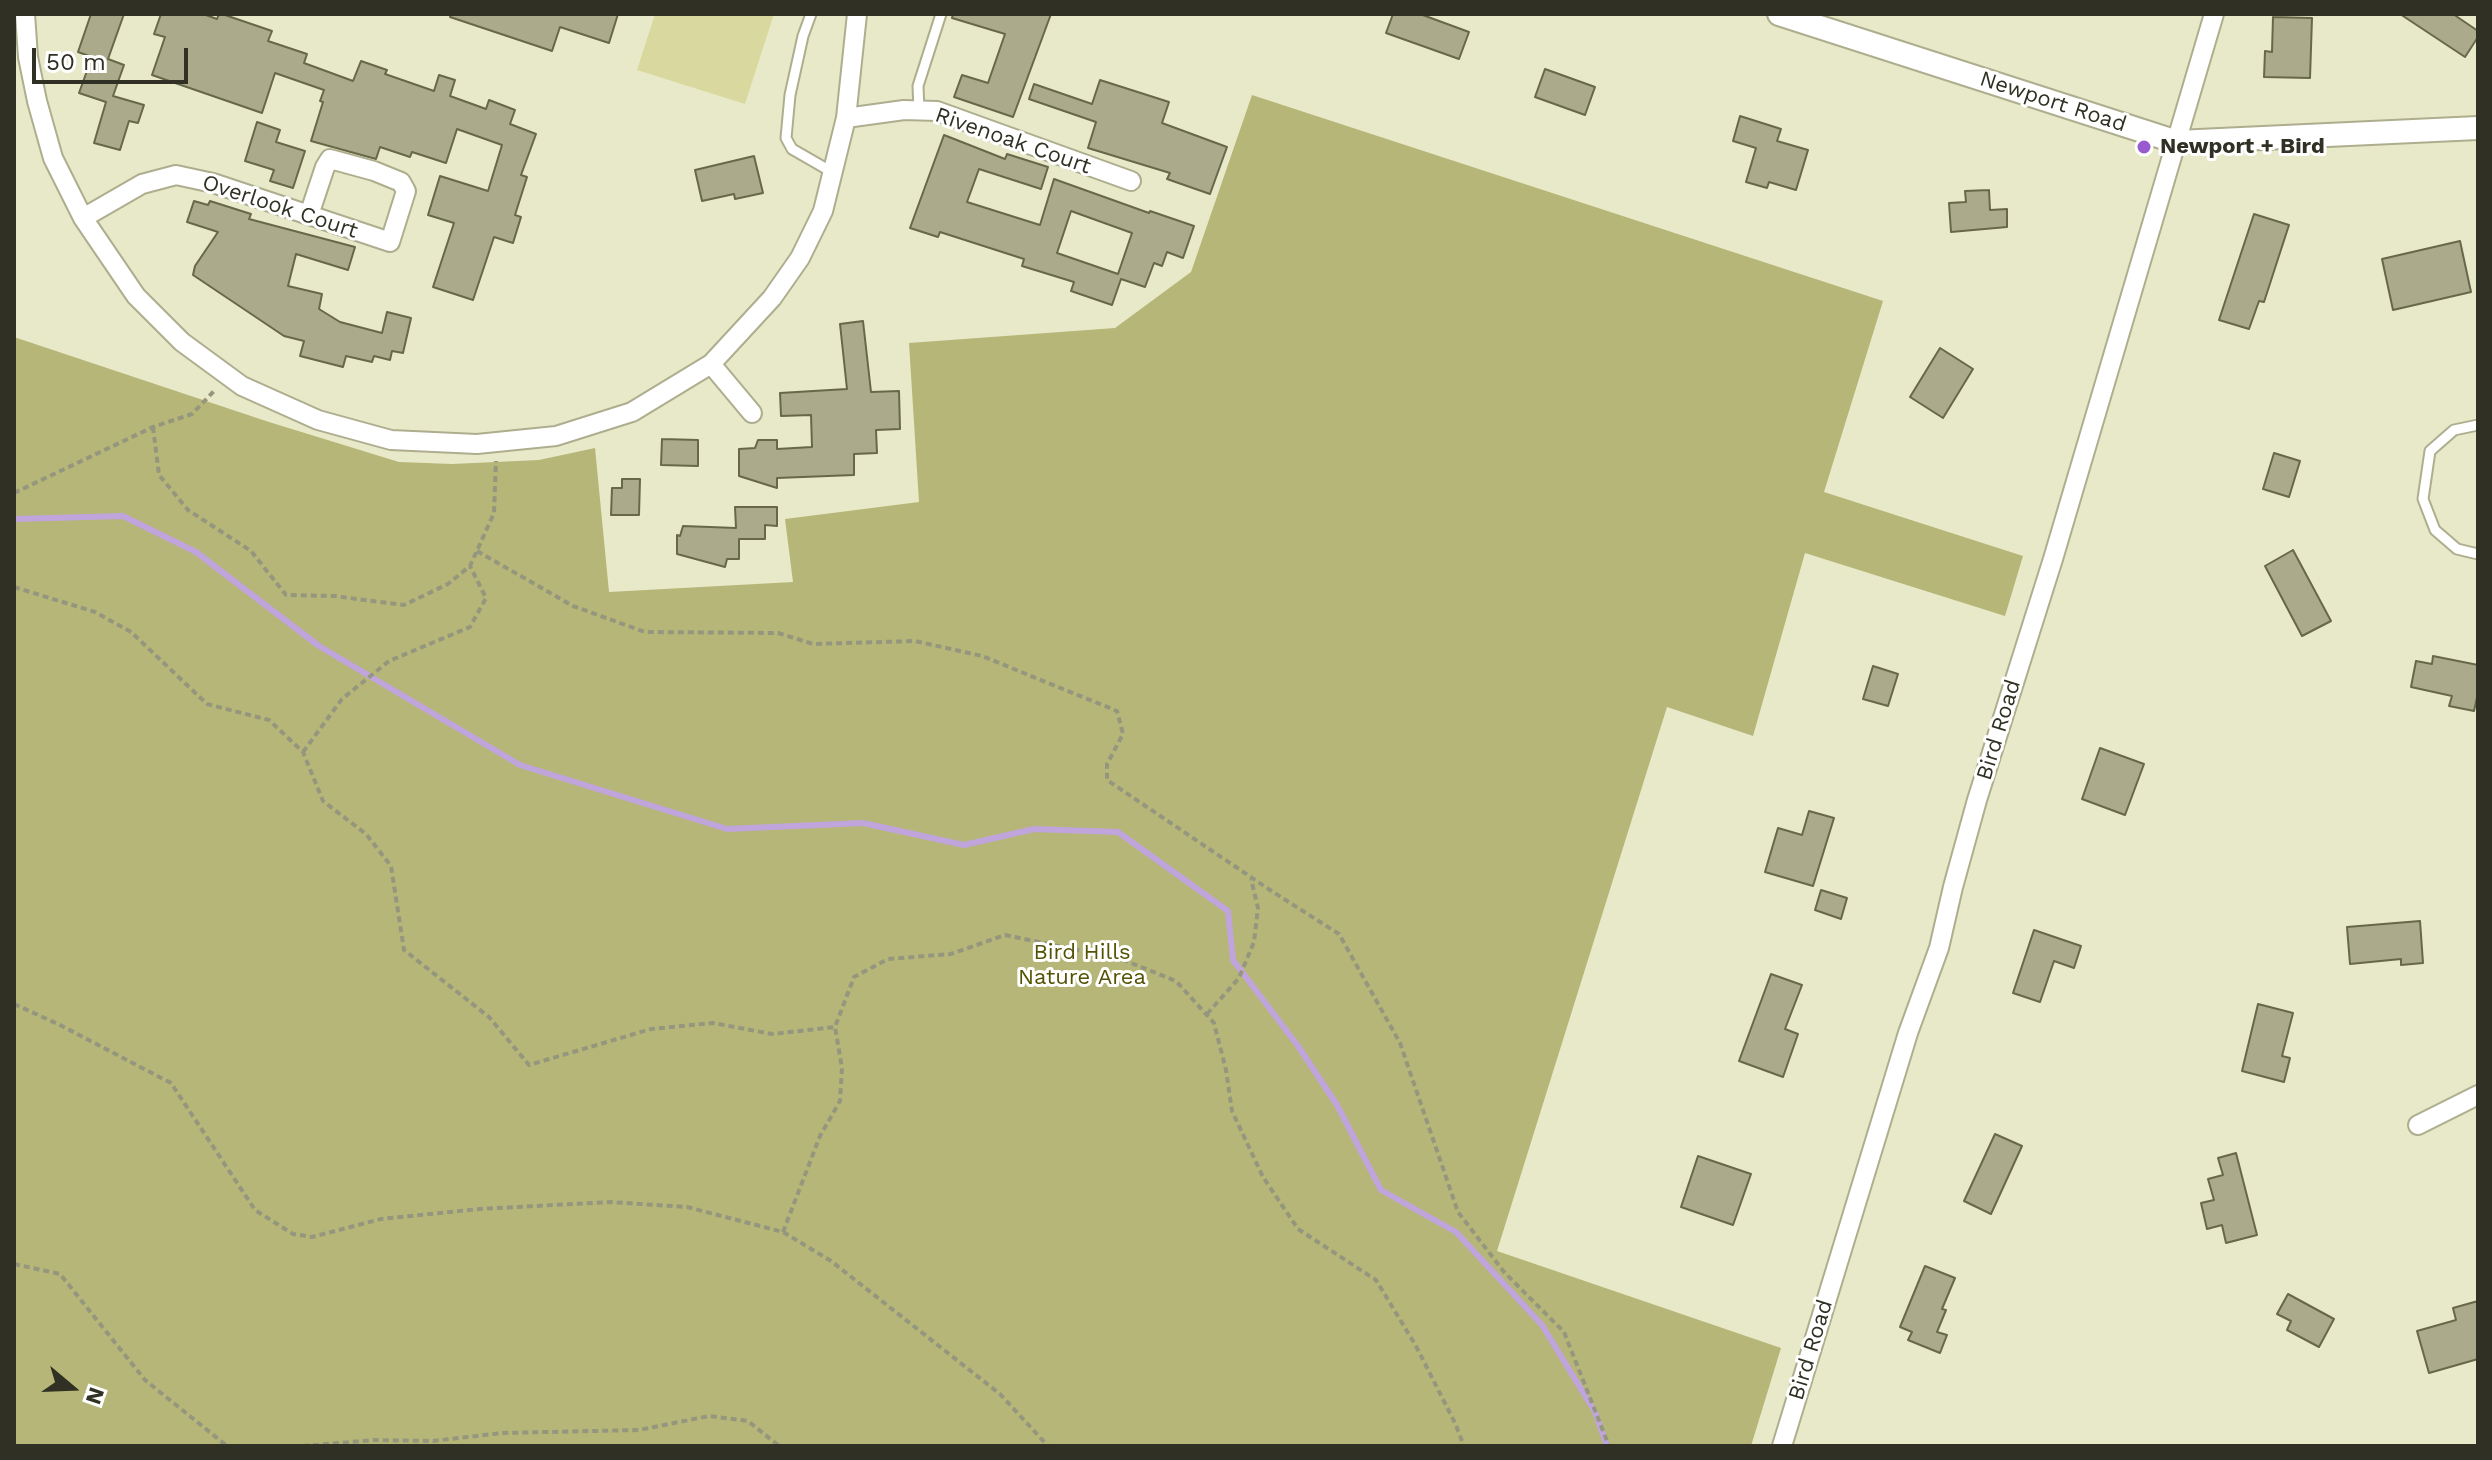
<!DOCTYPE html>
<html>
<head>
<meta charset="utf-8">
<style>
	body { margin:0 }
	#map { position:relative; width:2492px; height:1460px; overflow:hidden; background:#e8e9c8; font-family:"Work Sans",sans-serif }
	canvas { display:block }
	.frame { position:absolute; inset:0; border:16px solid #303124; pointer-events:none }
	.north { position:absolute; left:32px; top:1348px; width:80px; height:80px; -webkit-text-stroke:6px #fff; paint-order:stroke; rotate:109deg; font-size:22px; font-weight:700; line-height:32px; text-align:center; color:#303124 }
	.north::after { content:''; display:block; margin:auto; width:28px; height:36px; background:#303124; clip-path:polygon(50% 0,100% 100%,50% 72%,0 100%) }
	.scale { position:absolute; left:32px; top:48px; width:156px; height:36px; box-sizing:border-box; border:4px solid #303124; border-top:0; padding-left:10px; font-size:24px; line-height:28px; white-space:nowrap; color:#303124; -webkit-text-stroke:6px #fff; paint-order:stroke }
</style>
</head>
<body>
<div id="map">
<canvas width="2492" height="1460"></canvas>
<div class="frame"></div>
<div class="north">N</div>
<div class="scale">50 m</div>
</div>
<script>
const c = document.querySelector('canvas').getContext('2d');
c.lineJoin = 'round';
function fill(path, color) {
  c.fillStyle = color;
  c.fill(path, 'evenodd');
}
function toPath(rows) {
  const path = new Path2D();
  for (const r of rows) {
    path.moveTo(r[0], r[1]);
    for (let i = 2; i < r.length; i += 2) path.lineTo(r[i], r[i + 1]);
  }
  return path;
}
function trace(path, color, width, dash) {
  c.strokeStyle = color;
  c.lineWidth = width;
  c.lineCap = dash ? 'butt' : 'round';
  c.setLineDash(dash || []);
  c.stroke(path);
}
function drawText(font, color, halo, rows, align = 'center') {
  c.font = font + ' "Work Sans",sans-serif';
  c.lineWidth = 6;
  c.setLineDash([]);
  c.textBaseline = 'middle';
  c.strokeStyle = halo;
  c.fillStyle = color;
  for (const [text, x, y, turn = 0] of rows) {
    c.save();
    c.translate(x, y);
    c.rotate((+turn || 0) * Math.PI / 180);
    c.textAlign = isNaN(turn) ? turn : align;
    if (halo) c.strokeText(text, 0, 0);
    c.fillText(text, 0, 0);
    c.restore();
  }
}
const green = toPath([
	[655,14,774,14,745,104,637,70]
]);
const forest = toPath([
	[1252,95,1883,301,1824,492,2023,556,2005,616,1805,553,1753,736,1667,707,1497,1251,1781,1348,1751,1446,14,1446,14,337,269,422,399,462,452,464,539,460,595,448,609,592,793,582,785,519,919,502,909,343,1115,328,1191,272]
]);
const stream = toPath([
	[14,519,123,516,196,552,319,646,520,765,727,829,863,823,964,845,1034,829,1118,832,1228,911,1233,960,1298,1046,1337,1105,1381,1190,1456,1232,1542,1325,1595,1412,1607,1446]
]);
const building = toPath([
	[91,14,124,14,108,59,124,65,113,96,144,105,138,123,129,121,120,150,94,143,106,102,79,93,92,57,78,52,91,14],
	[161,14,203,14,217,19,219,14,222,14,272,31,268,41,307,54,304,63,353,81,361,61,387,70,385,74,434,91,439,75,455,80,450,96,486,109,489,100,515,110,510,124,536,134,521,175,527,177,515,215,521,217,513,243,494,237,473,300,433,287,454,223,428,215,440,176,488,191,502,145,457,129,446,163,412,152,410,157,380,147,376,159,311,141,323,102,320,101,324,90,275,73,262,113,152,75,165,37,154,34,161,14],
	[451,14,618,14,609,43,560,27,552,51,450,17,451,14],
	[953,14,1051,14,1013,117,954,97,962,75,988,83,1005,34,952,18,953,14],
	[1393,14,1420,14,1469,32,1459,59,1386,33,1393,14],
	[2400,14,2453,14,2478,31,2478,37,2465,57,2400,14],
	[2273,17,2312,18,2310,78,2264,77,2265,51,2272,52,2273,17],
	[1545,69,1595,87,1585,115,1535,97,1545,69],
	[1100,80,1169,102,1162,123,1227,147,1210,194,1167,179,1170,173,1088,148,1096,122,1029,99,1034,84,1092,104,1100,80],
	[1740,116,1781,129,1777,141,1808,150,1796,190,1769,182,1767,188,1746,182,1756,148,1733,141,1740,116],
	[257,122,280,130,276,142,305,151,293,188,270,181,274,170,245,161,257,122],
	[944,135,1005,159,1007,154,1048,167,1041,189,979,169,967,202,1040,225,1054,179,1149,213,1150,211,1194,226,1183,258,1167,252,1162,266,1154,263,1145,287,1121,279,1112,305,1071,291,1074,282,1022,266,1024,259,940,232,938,237,910,228,944,135],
	[1071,211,1132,233,1118,274,1057,253,1071,211],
	[754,156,763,193,735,199,734,194,702,201,695,170,754,156],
	[1989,190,1990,210,2007,209,2007,227,1951,232,1949,203,1966,202,1965,191,1989,190],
	[194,201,208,205,210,201,251,214,249,219,355,247,348,270,296,254,288,286,322,294,319,309,340,322,382,333,387,312,411,318,403,353,392,351,390,360,374,356,372,362,346,356,343,367,300,356,304,341,284,336,193,275,195,266,218,232,187,222,194,201],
	[2254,214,2289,225,2264,302,2259,301,2249,329,2219,320,2254,214],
	[2460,241,2471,292,2393,310,2382,259,2460,241],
	[863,321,871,392,899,391,900,429,876,430,877,453,854,454,854,475,777,478,777,488,739,476,739,449,755,448,758,440,777,440,777,449,812,447,811,415,781,416,780,393,847,389,840,324,863,321],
	[1940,348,1973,369,1943,418,1910,397,1940,348],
	[662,439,698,440,698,466,661,465,662,439],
	[2274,453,2300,461,2289,497,2263,489,2274,453],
	[622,479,640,479,639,515,611,515,612,488,622,488,622,479],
	[735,507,777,507,777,526,765,525,765,539,739,539,739,559,727,559,725,567,677,554,677,535,680,536,683,526,736,528,735,507],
	[2293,550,2331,621,2302,636,2265,566,2293,550],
	[2433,656,2478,665,2478,693,2474,711,2449,706,2452,696,2411,687,2416,661,2432,664,2433,656],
	[1873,666,1898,674,1888,706,1863,699,1873,666],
	[2100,748,2144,764,2125,815,2082,799,2100,748],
	[1809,811,1834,818,1813,886,1765,872,1778,828,1802,835,1809,811],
	[1821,890,1847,898,1841,919,1815,910,1821,890],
	[2420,921,2423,963,2401,965,2401,959,2350,964,2347,927,2420,921],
	[2034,930,2081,946,2074,968,2054,961,2040,1002,2013,993,2034,930],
	[1771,974,1802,985,1785,1029,1798,1034,1783,1077,1739,1061,1771,974],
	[2258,1004,2293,1013,2282,1056,2290,1058,2284,1082,2242,1071,2258,1004],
	[1995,1134,2022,1146,1991,1214,1964,1201,1995,1134],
	[2236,1153,2257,1235,2226,1243,2222,1225,2207,1229,2201,1203,2214,1200,2208,1179,2223,1175,2218,1158,2236,1153],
	[1698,1156,1751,1174,1733,1225,1681,1207,1698,1156],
	[1925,1266,1955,1278,1942,1309,1946,1310,1937,1332,1947,1335,1940,1353,1908,1340,1912,1332,1900,1327,1925,1266],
	[2288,1294,2334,1319,2319,1347,2287,1330,2291,1321,2277,1314,2288,1294],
	[2478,1301,2478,1359,2429,1373,2417,1331,2456,1320,2453,1308,2478,1301]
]);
const path = toPath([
	[153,427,159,475,188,510,251,551,286,595,334,596,404,605,448,584,470,566,494,513,496,461],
	[14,493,153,427,192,414,216,389],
	[477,551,573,606,645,632,778,633,813,644,915,641,982,656,1117,711,1123,734,1107,764,1107,780,1270,890,1339,934,1400,1043,1458,1212,1504,1272,1564,1332,1609,1446],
	[14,587,95,612,131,632,207,704,269,720,303,752,323,801,366,834,391,866,404,950,489,1017,529,1065,651,1029,713,1023,772,1034,835,1027,854,977,888,959,951,954,1005,935,1121,959,1176,981,1214,1023,1226,1070,1232,1111,1263,1177,1298,1229,1376,1280,1416,1346,1455,1423,1464,1446],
	[303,752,342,699,389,661,470,627,486,598,470,566],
	[14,1004,60,1025,171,1083,255,1210,293,1234,312,1237,381,1219,479,1209,610,1202,687,1207,783,1232,831,1261,1000,1394,1048,1446],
	[1207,1014,1239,978,1254,942,1258,908,1251,879],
	[783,1232,820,1136,840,1101,842,1068,835,1027],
	[14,1264,60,1274,145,1380,227,1446],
	[303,1446,374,1440,433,1441,502,1433,639,1430,709,1416,748,1421,779,1446]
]);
const service = toPath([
	[811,14,803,36,790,95,786,138,792,149,832,172],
	[919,111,918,86,941,14],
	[2478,425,2454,430,2430,451,2423,499,2435,530,2457,549,2478,554]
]);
const minor = toPath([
	[25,14,28,57,37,101,53,158,83,218,136,296,182,342,242,386,318,420,391,440,477,444,556,436,632,412,711,364,772,298,800,258,823,211,846,118,857,14],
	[846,118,904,110,937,111,1131,181],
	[83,218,142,184,176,175,213,183,390,242,406,191,401,182,374,171,330,159,325,167,309,215],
	[711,364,752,413],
	[2418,1125,2478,1095],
	[1782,1446,1908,1033,1939,948,1953,887,1977,800,2053,559,2214,14]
]);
const tertiary = toPath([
	[1779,14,2177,142,2478,128]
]);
const markers = [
	[2144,147,8,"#9959cf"]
];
const streetNames = [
	["Newport Road",2053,102,18],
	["Rivenoak Court",1013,141,19],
	["Overlook Court",280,207,18],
	["Bird Road",1999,730,-73],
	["Bird Road",1811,1350,-73]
];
const poiNames = [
	["Newport + Bird",2160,147]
];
const parkNames = [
	["Bird Hills",1082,953],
	["Nature Area",1082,978]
];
fill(green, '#d9d99f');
fill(forest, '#b6b678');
trace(stream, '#c0a5dc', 6);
fill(building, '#abab8c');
trace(building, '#67674a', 2);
trace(service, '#aeae8f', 13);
trace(minor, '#aeae8f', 22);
trace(tertiary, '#aeae8f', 26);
trace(path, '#95967e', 4, [6, 4]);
trace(service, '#fff', 9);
trace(minor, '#fff', 18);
trace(tertiary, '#fff', 22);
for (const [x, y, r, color] of markers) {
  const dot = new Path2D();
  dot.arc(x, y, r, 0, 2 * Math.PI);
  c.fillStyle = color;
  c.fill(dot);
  trace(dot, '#fff', 3);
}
drawText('22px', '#303124', '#fff', streetNames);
drawText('bold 22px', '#303124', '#fff', poiNames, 'left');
drawText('22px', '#545204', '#fff', parkNames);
</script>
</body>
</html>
